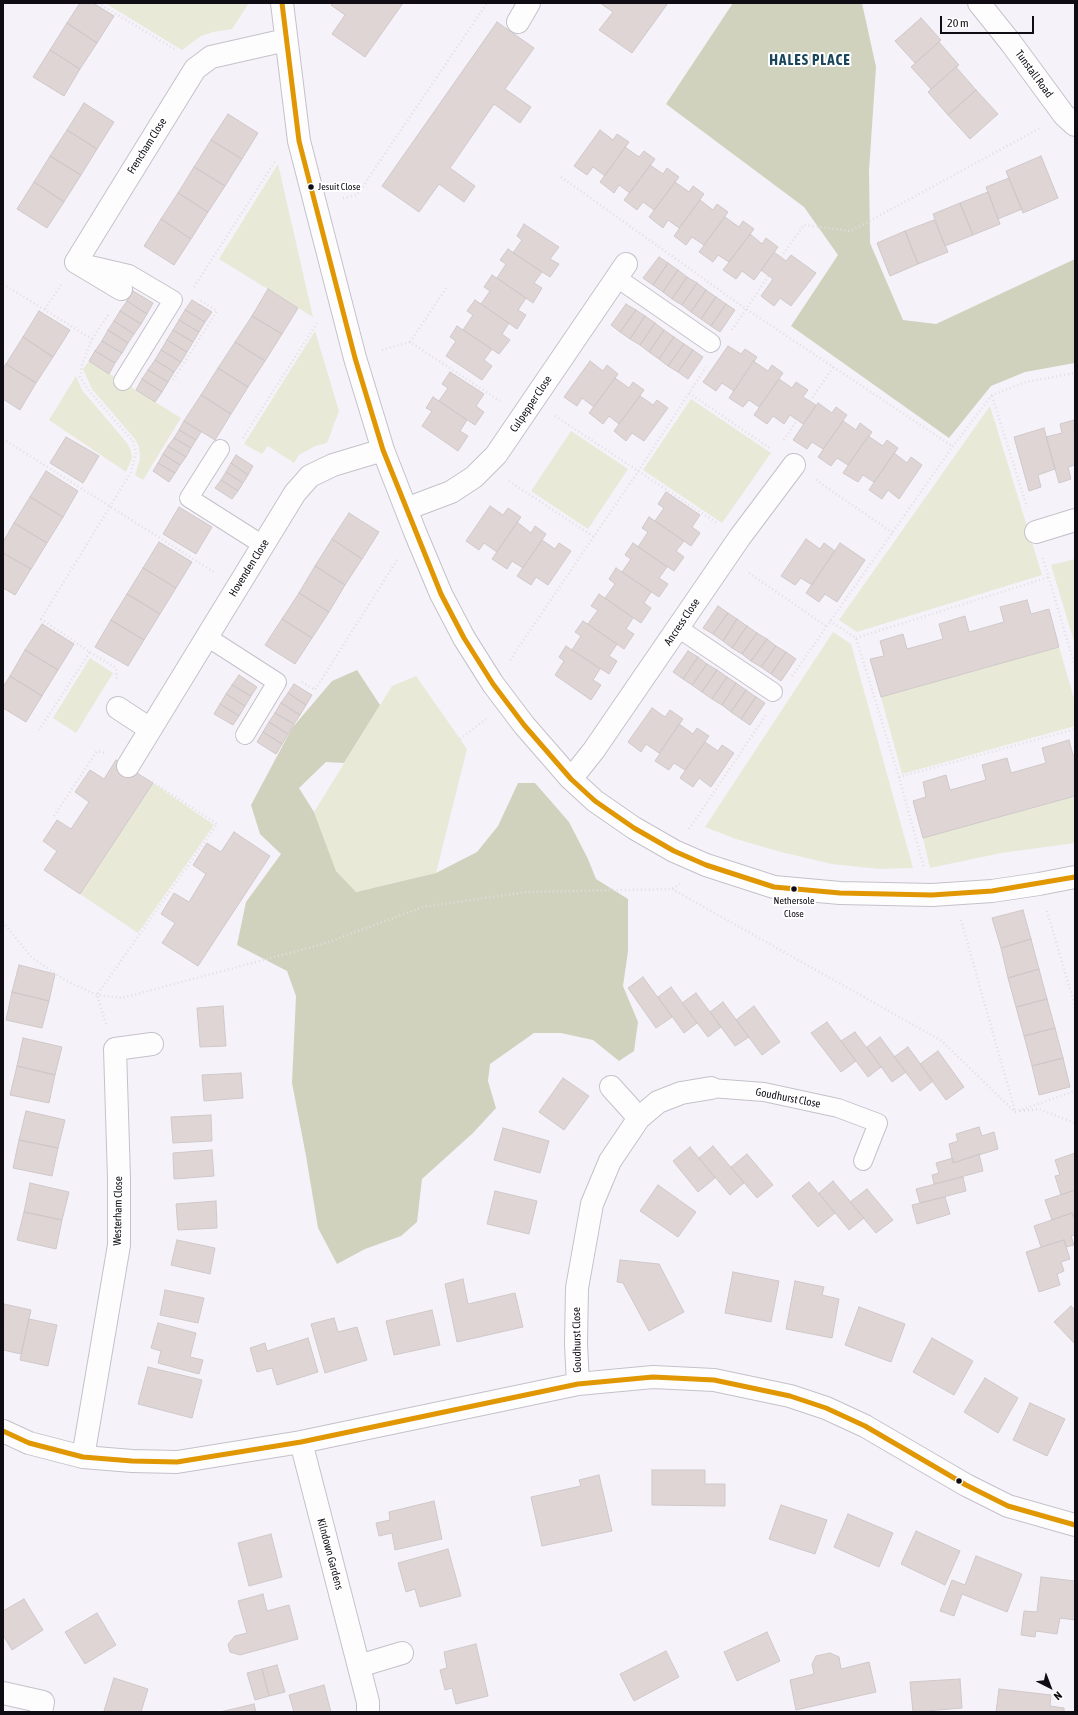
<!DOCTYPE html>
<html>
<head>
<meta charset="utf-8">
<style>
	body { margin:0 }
	#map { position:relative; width:1078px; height:1715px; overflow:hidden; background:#f6f2fa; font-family:"Asap Condensed",sans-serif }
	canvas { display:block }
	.frame { position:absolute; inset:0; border:4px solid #100c14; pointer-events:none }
	.north { position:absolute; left:1030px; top:1667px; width:40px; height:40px; -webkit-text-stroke:3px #fff; paint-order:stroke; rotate:138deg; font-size:11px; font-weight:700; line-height:16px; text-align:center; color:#100c14 }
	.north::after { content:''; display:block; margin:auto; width:14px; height:18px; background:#100c14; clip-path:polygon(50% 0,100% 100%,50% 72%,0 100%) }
	.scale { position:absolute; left:940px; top:16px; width:94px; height:18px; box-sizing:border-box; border:2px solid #100c14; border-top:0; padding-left:5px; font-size:12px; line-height:14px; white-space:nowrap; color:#100c14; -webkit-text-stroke:3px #fff; paint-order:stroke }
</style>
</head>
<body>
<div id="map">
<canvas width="1078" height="1715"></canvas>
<div class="frame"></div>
<div class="north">N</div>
<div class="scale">20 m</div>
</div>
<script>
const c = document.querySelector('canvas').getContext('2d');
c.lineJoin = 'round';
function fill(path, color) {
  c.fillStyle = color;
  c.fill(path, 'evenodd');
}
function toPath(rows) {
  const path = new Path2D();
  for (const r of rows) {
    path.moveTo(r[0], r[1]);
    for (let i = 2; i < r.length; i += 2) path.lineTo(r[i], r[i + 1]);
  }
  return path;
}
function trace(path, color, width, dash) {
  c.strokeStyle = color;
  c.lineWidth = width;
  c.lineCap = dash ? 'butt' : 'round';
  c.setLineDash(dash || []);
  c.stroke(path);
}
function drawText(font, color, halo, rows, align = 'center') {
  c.font = font + ' "Asap Condensed",sans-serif';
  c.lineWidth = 4;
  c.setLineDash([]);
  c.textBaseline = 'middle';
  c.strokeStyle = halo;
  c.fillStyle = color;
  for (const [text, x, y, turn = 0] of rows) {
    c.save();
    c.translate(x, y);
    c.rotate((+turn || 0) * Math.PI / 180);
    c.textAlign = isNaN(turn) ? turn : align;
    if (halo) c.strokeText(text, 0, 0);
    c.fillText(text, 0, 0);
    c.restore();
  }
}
const green = toPath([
	[105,3,249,3,232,29,213,32,201,36,182,50],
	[278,164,313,317,219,259],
	[315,331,339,411,327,443,315,446,299,455,294,463,268,446,262,454,244,444],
	[89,361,181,418,143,480,135,475,140,459,139,447,135,439,92,389,83,369],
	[76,376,82,390,127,443,131,451,132,458,126,472,49,420],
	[691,399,771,453,722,523,643,470],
	[990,406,1042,575,857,632,839,620],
	[571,431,628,469,588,529,531,491],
	[1075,559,1075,645,1051,565],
	[833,632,851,644,913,868,880,869,832,864,781,852,736,839,705,827],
	[1059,647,1075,702,1075,726,902,774,881,697],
	[90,658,113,673,76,733,53,718],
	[416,676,467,749,436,873,355,892,336,871,314,812,392,686],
	[153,783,214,825,138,933,80,894],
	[1075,796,1075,843,1001,853,930,868,923,838]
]);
const forest = toPath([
	[733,3,862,3,876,67,869,171,870,243,903,320,936,324,1075,259,1075,363,1025,372,991,386,949,438,791,326,838,255,804,207,666,104],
	[357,670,380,705,344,763,326,762,299,788,314,812,336,871,356,892,436,873,477,852,498,826,518,783,535,783,569,822,588,859,596,879,628,899,628,951,623,986,638,1022,634,1051,619,1061,593,1040,561,1033,534,1033,490,1064,488,1081,496,1108,473,1133,422,1179,417,1222,401,1236,365,1249,337,1264,318,1228,306,1156,292,1083,296,996,287,971,237,945,246,902,281,854,260,834,251,805,292,728,332,681]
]);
const building = toPath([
	[80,3,93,3,114,16,97,43,67,23,80,3],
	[333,3,403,3,365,57,332,34,345,15,331,5,333,3],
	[600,3,668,3,632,53,599,30,613,12,600,3],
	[921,18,941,40,915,63,895,41,921,18],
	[497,22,534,48,505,89,531,107,520,123,494,104,450,168,475,186,464,202,439,184,419,212,382,186,497,22],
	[67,23,97,43,80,69,50,50,67,23],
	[939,42,959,65,931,89,911,67,939,42],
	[50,50,80,69,64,96,33,77,50,50],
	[956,67,976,90,948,115,928,92,956,67],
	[976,90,998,114,970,139,948,115,976,90],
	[84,103,114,122,97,149,67,130,84,103],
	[228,114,258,133,242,159,211,140,228,114],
	[67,130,97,149,81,175,50,156,67,130],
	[600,130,613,140,617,134,629,142,605,176,593,167,587,175,574,166,600,130],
	[211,140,242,159,225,186,194,167,211,140],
	[625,147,639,157,644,151,655,159,630,193,619,185,614,193,600,182,625,147],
	[50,156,81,175,64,202,34,182,50,156],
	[1041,156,1058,198,1023,213,1006,171,1041,156],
	[650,165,663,174,667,168,679,177,654,210,643,202,637,210,624,200,650,165],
	[194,167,225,186,208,212,178,193,194,167],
	[1009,178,1022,209,998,219,986,187,1009,178],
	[34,182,64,202,47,228,17,209,34,182],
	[675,182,689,192,693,186,704,194,679,228,668,220,663,228,649,217,675,182],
	[988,192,1000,224,973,235,960,203,988,192],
	[178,193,208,212,191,239,161,219,178,193],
	[700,200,713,210,717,204,728,212,704,245,692,237,686,245,674,236,700,200],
	[960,203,973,235,945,246,933,214,960,203],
	[725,217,739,227,743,221,754,229,729,262,718,255,713,262,699,252,725,217],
	[161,219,191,239,174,265,144,246,161,219],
	[934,220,948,252,918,264,905,231,934,220],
	[524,224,559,247,550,259,559,264,550,277,513,253,522,240,517,236,524,224],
	[905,231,918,264,890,276,877,243,905,231],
	[750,234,762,244,766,238,778,247,754,280,742,271,736,279,723,270,750,234],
	[508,249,542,272,534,283,542,288,533,303,497,278,506,264,500,260,508,249],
	[774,252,786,261,791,255,816,273,791,306,780,298,774,306,761,296,773,279,761,270,774,252],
	[659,257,668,263,653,285,643,278,659,257],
	[668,263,678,270,663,292,653,285,668,263],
	[678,270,687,277,672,299,663,292,678,270],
	[492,275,526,298,518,310,526,315,517,329,481,304,490,291,484,287,492,275],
	[687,277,697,283,682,305,672,299,687,277],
	[697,283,706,290,691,312,682,305,697,283],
	[268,289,298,308,282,334,252,316,268,289],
	[706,290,716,297,701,319,691,312,706,290],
	[133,291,153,303,147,314,127,301,133,291],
	[716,297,726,304,711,326,701,319,716,297],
	[192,300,212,312,205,322,185,310,192,300],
	[475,300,509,323,502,334,510,340,499,354,463,330,473,315,467,311,475,300],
	[127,301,147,314,141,324,120,311,127,301],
	[626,304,636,310,620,332,611,325,626,304],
	[726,304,735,310,720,332,711,326,726,304],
	[185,310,205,322,199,332,179,320,185,310],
	[636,310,645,316,630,339,620,332,636,310],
	[39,311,70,330,53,357,23,337,39,311],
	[120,311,141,324,134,334,114,321,120,311],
	[252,316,282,334,265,361,235,342,252,316],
	[645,316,655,323,640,345,630,339,645,316],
	[179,320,199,332,193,342,173,330,179,320],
	[114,321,134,334,128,343,108,330,114,321],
	[655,323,664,330,649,352,640,345,655,323],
	[457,326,492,349,484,360,492,366,482,380,446,356,456,341,450,337,457,326],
	[108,330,128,343,122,353,102,341,108,330],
	[173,330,193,342,187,352,167,340,173,330],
	[664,330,674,337,659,359,649,352,664,330],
	[23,337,53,357,36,383,6,364,23,337],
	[674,337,684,344,668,366,659,359,674,337],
	[167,340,187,352,181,362,161,350,167,340],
	[102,341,122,353,115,363,95,351,102,341],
	[235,342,265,361,248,387,218,368,235,342],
	[684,344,693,350,678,372,668,366,684,344],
	[728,346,741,354,745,349,757,357,734,391,722,383,716,391,703,382,728,346],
	[161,350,181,362,174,372,155,360,161,350],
	[693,350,703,357,688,379,678,372,693,350],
	[95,351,115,363,109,374,89,361,95,351],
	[155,360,174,372,168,382,148,370,155,360],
	[590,361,603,371,607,365,618,374,594,407,582,398,577,406,564,397,590,361],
	[753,361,768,371,772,365,783,373,759,407,749,400,743,407,729,398,753,361],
	[6,364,36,383,20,410,3,399,3,369,6,364],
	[218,368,248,387,231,414,201,395,218,368],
	[148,370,168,382,162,392,142,379,148,370],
	[450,372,484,394,476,406,484,412,475,425,439,401,448,388,442,384,450,372],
	[615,378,629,388,633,382,644,390,619,424,609,416,603,424,589,413,615,378],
	[142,379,162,392,155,402,136,390,142,379],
	[779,379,792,388,796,382,808,390,803,397,816,405,803,424,790,415,784,424,773,416,767,424,754,415,779,379],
	[201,395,231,414,215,440,184,421,201,395],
	[640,396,653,405,657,400,668,408,644,441,632,433,626,441,614,431,640,396],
	[433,397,467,420,460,431,468,436,458,451,422,426,432,411,426,408,433,397],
	[818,403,832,413,836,407,847,415,823,449,812,442,807,449,793,440,818,403],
	[1074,420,1075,465,1068,467,1071,479,1059,483,1046,437,1062,433,1060,424,1074,420],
	[184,421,201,432,196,440,179,430,184,421],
	[843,421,856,430,860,423,872,432,848,465,837,458,831,466,818,457,843,421],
	[1044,428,1055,469,1038,475,1041,487,1029,491,1014,437,1044,428],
	[179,430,196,440,191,448,174,438,179,430],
	[868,436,883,446,887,440,898,448,874,482,863,475,858,482,843,473,868,436],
	[66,437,99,456,83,483,50,463,66,437],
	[174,438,191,448,186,457,168,446,174,438],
	[168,446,186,457,180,465,163,454,168,446],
	[894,453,907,463,911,457,922,465,899,499,888,490,882,499,869,490,894,453],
	[163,454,180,465,175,473,158,463,163,454],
	[236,455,253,466,248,475,231,463,236,455],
	[158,463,175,473,169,482,153,471,158,463],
	[231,463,248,475,243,483,226,472,231,463],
	[46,471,78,491,63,517,30,497,46,471],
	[226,472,243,483,238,491,221,480,226,472],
	[221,480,238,491,232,499,215,488,221,480],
	[666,492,700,515,692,527,700,533,691,546,655,521,664,508,658,504,666,492],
	[30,497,63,517,47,543,14,523,30,497],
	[490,506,503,515,508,508,521,517,497,552,484,543,479,550,466,541,490,506],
	[179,507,212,527,196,554,163,534,179,507],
	[349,513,379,532,362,559,332,539,349,513],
	[649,517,684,541,676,551,684,557,674,571,638,547,648,532,642,528,649,517],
	[517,522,531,533,535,526,546,534,523,568,512,561,507,569,492,559,517,522],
	[14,523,47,543,31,569,3,553,3,542,14,523],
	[332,539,362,559,345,585,315,566,332,539],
	[806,539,820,549,824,543,835,551,812,585,801,578,795,585,781,576,806,539],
	[542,540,555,549,559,543,571,551,548,585,536,577,531,585,517,576,542,540],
	[159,542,192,562,176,588,143,568,159,542],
	[633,543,667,567,659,578,668,584,659,597,622,572,631,559,625,555,633,543],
	[840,543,865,560,837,602,825,594,819,602,806,593,840,543],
	[3,553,31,569,15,595,3,588,3,553],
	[315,566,345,585,329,612,299,593,315,566],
	[143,568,176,588,160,614,127,594,143,568],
	[616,568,651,592,644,603,651,608,641,623,605,598,615,584,609,579,616,568],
	[299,593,329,612,312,638,282,619,299,593],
	[127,594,160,614,144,640,111,620,127,594],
	[599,594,633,618,626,629,634,634,624,649,588,624,598,610,591,606,599,594],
	[1027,600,1031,614,1049,609,1059,647,881,697,870,659,884,656,880,641,903,634,907,649,943,639,939,624,965,616,969,632,1004,622,1000,607,1027,600],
	[718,606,728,613,713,634,703,628,718,606],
	[728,613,737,619,723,641,713,634,728,613],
	[282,619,312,638,295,664,265,645,282,619],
	[737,619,747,626,732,648,723,641,737,619],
	[111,620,144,640,128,666,95,647,111,620],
	[583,621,617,644,609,656,617,661,609,674,572,650,581,636,575,632,583,621],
	[42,624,74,644,58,670,25,650,42,624],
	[747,626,757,633,742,654,732,648,747,626],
	[757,633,767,639,751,661,742,654,757,633],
	[767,639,776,646,761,667,751,661,767,639],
	[566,646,600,669,593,680,601,685,591,700,555,675,564,661,559,657,566,646],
	[776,646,786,652,771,674,761,667,776,646],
	[25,650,58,670,42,696,10,676,25,650],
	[688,651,698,657,683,679,673,672,688,651],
	[786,652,796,659,781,681,771,674,786,652],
	[698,657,707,664,692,685,683,679,698,657],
	[707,664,717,670,702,692,692,685,707,664],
	[717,670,727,677,712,699,702,692,717,670],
	[239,675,257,687,251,696,232,685,239,675],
	[10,676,42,696,26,722,3,708,3,687,10,676],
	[727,677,736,683,722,705,712,699,727,677],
	[736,683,746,690,731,712,722,705,736,683],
	[294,684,312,695,306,705,288,693,294,684],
	[232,685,251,696,245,706,226,694,232,685],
	[746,690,756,697,741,719,731,712,746,690],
	[288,693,306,705,300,715,281,703,288,693],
	[226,694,245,706,239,716,220,704,226,694],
	[756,697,765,703,750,725,741,719,756,697],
	[281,703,300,715,294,724,275,713,281,703],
	[220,704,239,716,233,725,214,714,220,704],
	[652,708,665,717,670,710,683,719,659,753,646,744,641,752,628,742,652,708],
	[275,713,294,724,288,734,269,722,275,713],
	[269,722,288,734,282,744,263,732,269,722],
	[679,724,693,734,697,728,709,736,685,770,674,763,669,770,655,761,679,724],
	[263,732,282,744,276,754,257,742,263,732],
	[1069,740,1073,755,1075,755,1075,796,923,838,913,801,926,797,923,782,946,775,950,790,986,780,982,765,1007,758,1011,773,1046,763,1042,748,1069,740],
	[705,742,718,751,722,745,734,753,711,787,699,778,693,787,680,778,705,742],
	[116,760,153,783,80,894,44,870,57,851,43,841,57,820,71,829,89,802,75,792,90,770,104,779,116,760],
	[234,832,270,856,198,966,162,943,175,923,161,914,174,893,189,902,206,874,193,865,207,843,221,852,234,832],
	[1023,910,1031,939,1001,948,992,918,1023,910],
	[1031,939,1039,969,1008,978,1001,948,1031,939],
	[19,965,55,974,49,1001,12,992,19,965],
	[1039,969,1047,999,1016,1007,1008,978,1039,969],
	[643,977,672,1017,656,1028,628,988,643,977],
	[671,987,697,1023,684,1033,658,997,671,987],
	[12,992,49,1001,42,1028,6,1020,12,992],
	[696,993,721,1027,708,1037,682,1003,696,993],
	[1047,999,1055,1028,1024,1036,1016,1007,1047,999],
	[723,1002,749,1037,735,1046,710,1012,723,1002],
	[223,1006,226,1046,200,1047,197,1008,223,1006],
	[754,1006,780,1042,762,1055,736,1020,754,1006],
	[827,1022,856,1061,841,1072,811,1033,827,1022],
	[1055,1028,1063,1058,1032,1066,1024,1036,1055,1028],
	[855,1032,881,1067,868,1077,841,1041,855,1032],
	[880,1037,906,1072,892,1082,867,1047,880,1037],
	[23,1038,62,1047,55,1075,17,1066,23,1038],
	[908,1047,933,1081,920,1091,894,1057,908,1047],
	[938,1051,964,1087,946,1100,920,1064,938,1051],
	[1063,1058,1070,1087,1039,1095,1032,1066,1063,1058],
	[17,1066,55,1075,49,1103,10,1095,17,1066],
	[241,1073,243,1098,204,1101,202,1075,241,1073],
	[563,1078,589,1096,564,1130,539,1112,563,1078],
	[26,1111,65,1120,58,1148,19,1140,26,1111],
	[211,1115,212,1141,173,1143,171,1117,211,1115],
	[979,1127,982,1136,994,1132,998,1149,953,1163,949,1144,958,1141,956,1134,979,1127],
	[503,1128,549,1141,540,1173,494,1160,503,1128],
	[19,1140,58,1148,52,1176,13,1168,19,1140],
	[713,1146,744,1183,730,1195,699,1158,713,1146],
	[690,1147,715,1178,698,1192,673,1161,690,1147],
	[212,1150,214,1176,174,1179,173,1153,212,1150],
	[1075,1153,1075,1190,1061,1195,1055,1176,1060,1175,1055,1160,1075,1153],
	[747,1154,773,1185,757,1198,731,1167,747,1154],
	[979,1154,983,1171,934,1184,932,1175,939,1173,936,1163,953,1158,953,1163,979,1154],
	[963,1177,966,1191,920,1203,916,1189,963,1177],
	[833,1181,864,1218,849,1230,819,1193,833,1181],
	[809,1182,835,1213,818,1227,792,1196,809,1182],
	[30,1183,69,1192,62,1220,24,1212,30,1183],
	[658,1185,696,1212,678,1237,640,1211,658,1185],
	[867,1189,893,1220,876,1233,850,1202,867,1189],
	[1075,1190,1075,1220,1072,1213,1052,1220,1045,1200,1075,1190],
	[495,1191,537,1201,529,1234,487,1224,495,1191],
	[945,1197,950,1214,917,1224,912,1205,945,1197],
	[216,1201,217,1228,178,1230,176,1204,216,1201],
	[24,1212,62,1220,56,1249,17,1240,24,1212],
	[1072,1213,1075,1220,1075,1235,1071,1236,1074,1245,1066,1247,1064,1240,1041,1247,1034,1226,1072,1213],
	[177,1240,215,1248,210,1274,171,1265,177,1240],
	[1064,1240,1070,1259,1061,1262,1064,1271,1057,1274,1060,1285,1039,1292,1026,1252,1064,1240],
	[620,1260,659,1264,684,1312,649,1331,623,1283,617,1282,620,1260],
	[733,1272,779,1281,771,1322,725,1313,733,1272],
	[463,1279,468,1304,515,1293,523,1327,457,1342,445,1284,463,1279],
	[795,1281,824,1287,822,1295,839,1299,832,1338,786,1329,795,1281],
	[165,1290,204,1298,198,1323,160,1315,165,1290],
	[4,1304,31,1310,21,1354,3,1350,4,1304],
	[1071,1306,1075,1310,1075,1344,1054,1322,1071,1306],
	[859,1307,905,1324,891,1362,845,1345,859,1307],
	[432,1310,440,1345,394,1355,386,1321,432,1310],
	[334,1318,338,1332,357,1327,367,1360,325,1373,311,1324,334,1318],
	[29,1319,57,1325,48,1366,20,1360,29,1319],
	[158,1323,196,1333,190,1357,203,1360,199,1374,158,1363,161,1351,151,1348,158,1323],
	[308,1338,318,1372,277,1385,272,1368,257,1372,250,1348,265,1343,267,1351,308,1338],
	[932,1338,973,1361,954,1395,913,1372,932,1338],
	[148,1367,202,1380,192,1418,138,1404,148,1367],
	[985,1378,1018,1398,998,1433,964,1412,985,1378],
	[1030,1403,1065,1419,1047,1456,1013,1440,1030,1403],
	[652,1470,705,1470,705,1484,725,1484,725,1506,652,1505,652,1470],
	[599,1475,612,1531,542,1546,531,1497,581,1486,579,1480,599,1475],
	[434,1501,442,1539,395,1550,392,1533,379,1536,376,1523,390,1520,389,1512,434,1501],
	[781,1505,827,1520,815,1554,769,1539,781,1505],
	[848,1514,893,1533,879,1567,834,1547,848,1514],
	[916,1531,960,1551,945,1585,901,1564,916,1531],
	[271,1534,282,1577,249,1586,238,1543,271,1534],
	[448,1549,461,1596,420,1607,415,1589,406,1592,398,1563,448,1549],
	[976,1556,1022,1574,1007,1612,962,1594,954,1616,940,1611,952,1580,965,1585,976,1556],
	[1041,1577,1075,1581,1075,1620,1060,1618,1057,1634,1036,1631,1035,1637,1021,1635,1024,1611,1037,1612,1041,1577],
	[263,1594,267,1611,289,1605,298,1639,240,1655,230,1652,228,1644,235,1636,247,1633,238,1601,263,1594],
	[24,1599,43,1630,12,1650,3,1635,3,1611,24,1599],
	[97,1613,116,1645,85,1664,65,1632,97,1613],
	[767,1632,780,1661,737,1681,724,1652,767,1632],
	[476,1644,488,1696,456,1704,452,1688,445,1690,440,1670,447,1668,444,1652,476,1644],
	[666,1651,679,1677,634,1701,620,1674,666,1651],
	[830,1653,839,1657,841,1669,869,1662,876,1692,796,1710,790,1680,814,1674,812,1664,816,1656,830,1653],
	[277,1665,285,1692,269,1696,262,1669,277,1665],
	[262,1669,269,1696,255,1700,247,1673,262,1669],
	[114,1678,148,1689,141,1712,104,1711,114,1678],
	[960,1679,962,1708,913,1712,910,1682,960,1679],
	[324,1685,331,1712,294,1712,289,1695,324,1685],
	[999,1689,1051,1695,1050,1706,1064,1708,1064,1712,996,1712,999,1689],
	[254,1704,256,1712,220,1712,254,1704]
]);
const path = toPath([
	[98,3,176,50],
	[561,177,746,309,952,446],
	[343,198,357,195,487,3],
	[781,257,804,225,851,231,1040,128],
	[3,284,92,339,82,365,80,377,89,391,133,441,136,452,131,472,41,619,90,652,39,730],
	[194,287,276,160],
	[45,309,61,285],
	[732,330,769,275],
	[92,339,109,314],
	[410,342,447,287],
	[382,350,410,342,500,401],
	[173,380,217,311,198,299],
	[689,393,771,449],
	[992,396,1027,507],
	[810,401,834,366],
	[555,416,717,523],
	[243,438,317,323],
	[3,439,214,572],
	[784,440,797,420],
	[816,480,893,533],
	[509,481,594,537],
	[1043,558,1075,667],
	[749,573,826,626],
	[830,621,856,638,899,777,924,868],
	[856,638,1049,577],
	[90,652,116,668,117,681],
	[510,660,639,470,706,367],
	[792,676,953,446,992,395,1026,382,1075,373],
	[302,682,315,690,397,560],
	[460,739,486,719],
	[899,777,1075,729],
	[54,816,97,751,105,753],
	[689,829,766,715],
	[672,889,942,1041,1015,1112],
	[1047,911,1075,1006],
	[961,920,1015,1111],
	[3,922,32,958,65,980,97,995,122,998,323,944,423,907,526,892,672,889,680,884],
	[106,1024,97,995,217,824,151,781],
	[1020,1111,1039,1109,1075,1123],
	[1015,1112,1075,1091]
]);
const service = toPath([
	[86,264,129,274,173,300,123,381],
	[617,278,711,343],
	[220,449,189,498,263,545],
	[678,628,773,692],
	[207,637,277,682,245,735],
	[711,1088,764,1092,838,1108,878,1123,863,1161]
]);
const minor = toPath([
	[282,3,299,141,355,358,383,450,415,532,441,594,464,638,493,684,524,725,571,779,595,801,634,828,674,851,706,865,774,887,840,893,932,895,992,891,1039,884,1075,877],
	[979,3,1011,43,1064,115,1075,125],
	[518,22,529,3],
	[121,289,76,262,195,69,211,57,286,40],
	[406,509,451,492,474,477,496,455,626,264],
	[1036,532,1075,520],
	[118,708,150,729],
	[128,766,295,493,310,476,333,465,383,450],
	[571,779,594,750,740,537,794,465],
	[611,1087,639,1118],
	[578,1384,576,1344,577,1288,592,1204,610,1161,639,1118,658,1102,681,1093,711,1088],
	[3,1431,29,1443,83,1457,132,1461,177,1462,301,1442,578,1384,653,1377,714,1380,790,1396,826,1408,865,1426,966,1485,1008,1506,1075,1525],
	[301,1442,368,1702,368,1712],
	[83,1457,119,1245,119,1179,115,1049,152,1044],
	[359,1666,402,1653],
	[3,1693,43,1702,41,1712]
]);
const bus1 = toPath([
	[282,3,299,141,355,358,383,450,441,594,464,638,493,684,524,725,571,779,595,801,634,828,674,851,706,865,774,887,840,893,932,895,992,891,1075,877],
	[3,1431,29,1443,83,1457,132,1461,177,1462,301,1442,578,1384,653,1377,714,1380,790,1396,826,1408,865,1426,966,1485,1008,1506,1075,1525]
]);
const markers = [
	[311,187,3.5,"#100c14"],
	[794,889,3.5,"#100c14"],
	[959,1481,3.5,"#100c14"]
];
const busNames = [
	["Jesuit Close",318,187],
	["Nethersole",794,901,"center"],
	["Close",794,914,"center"]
];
const streetNames = [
	["Tunstall Road",1034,74,54],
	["Frencham Close",147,146,-58],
	["Culpepper Close",531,404,-56],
	["Hovenden Close",249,568,-58],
	["Ancress Close",682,622,-56],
	["Goudhurst Close",788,1098,11],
	["Westerham Close",118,1211,-89],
	["Goudhurst Close",577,1340,-91],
	["Kilndown Gardens",330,1554,75]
];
const districtNames = [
	["HALES PLACE",810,60]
];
fill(green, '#e8e9d7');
fill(forest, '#d1d2bd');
fill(building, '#dfd5d4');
trace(building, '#cfc8c9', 1);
trace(service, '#c5c1ca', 20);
trace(minor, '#c5c1ca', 24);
trace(path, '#e0dfe1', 2.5, [1, 3]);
trace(service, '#fefdfe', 18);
trace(minor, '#fefdfe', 22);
trace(bus1, '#e09702', 5);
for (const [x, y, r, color] of markers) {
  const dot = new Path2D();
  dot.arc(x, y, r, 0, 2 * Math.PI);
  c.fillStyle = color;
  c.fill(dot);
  trace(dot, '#fff', 1.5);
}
drawText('10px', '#100c14', '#fff', busNames, 'left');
drawText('11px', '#100c14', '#fff', streetNames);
c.letterSpacing = '1px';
drawText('bold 15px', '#1a465b', '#fff', districtNames);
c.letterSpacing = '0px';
</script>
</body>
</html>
